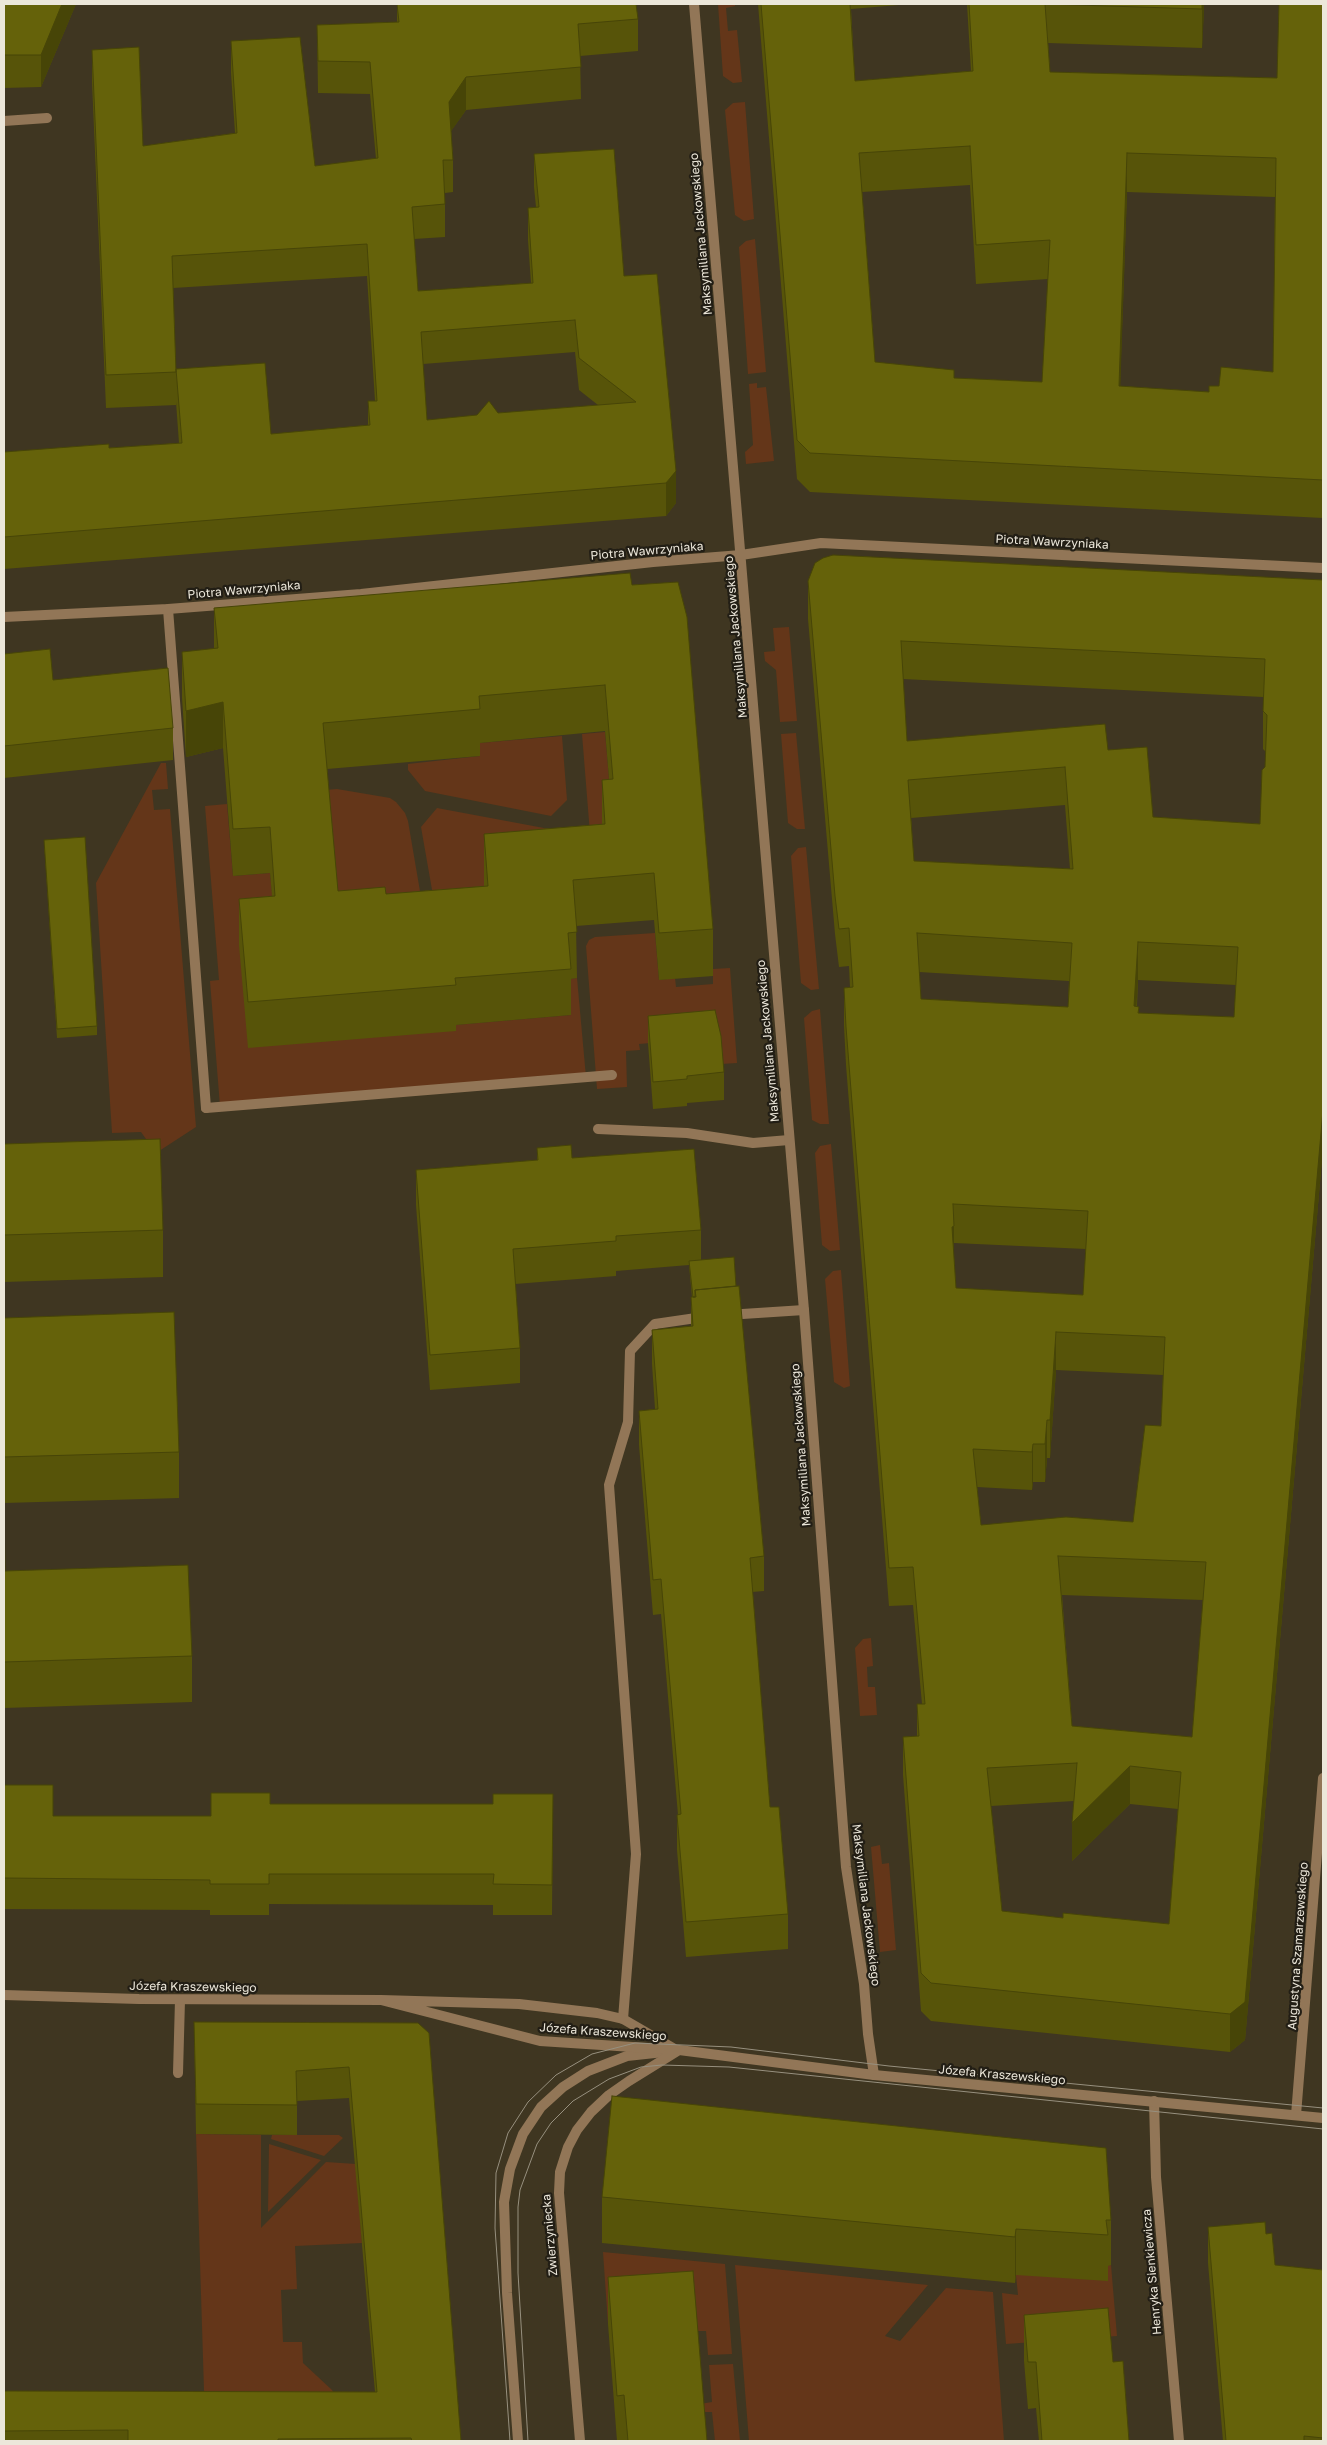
<!DOCTYPE html>
<html>
<head>
<meta charset="utf-8">
<style>
	body { margin:0 }
	#map { position:relative; width:1327px; height:2445px; overflow:hidden; background:#3f3621; font-family:"Golos Text",sans-serif }
	canvas { display:block }
	.frame { position:absolute; inset:0; border:5px solid #ece7da; pointer-events:none }
</style>
</head>
<body>
<div id="map">
<canvas width="1327" height="2445"></canvas>
<div class="frame"></div>
</div>
<script>
const c = document.querySelector('canvas').getContext('2d');
c.lineJoin = 'round';
function fill(path, color) {
  c.fillStyle = color;
  c.fill(path, 'evenodd');
}
function toPath(rows) {
  const path = new Path2D();
  for (const r of rows) {
    path.moveTo(r[0], r[1]);
    for (let i = 2; i < r.length; i += 2) path.lineTo(r[i], r[i + 1]);
  }
  return path;
}
function trace(path, color, width, dash) {
  c.strokeStyle = color;
  c.lineWidth = width;
  c.lineCap = dash ? 'butt' : 'round';
  c.setLineDash(dash || []);
  c.stroke(path);
}
function drawText(font, color, halo, rows, align = 'center') {
  c.font = font + ' "Golos Text",sans-serif';
  c.lineWidth = 4.5;
  c.setLineDash([]);
  c.textBaseline = 'middle';
  c.strokeStyle = halo;
  c.fillStyle = color;
  for (const [text, x, y, turn = 0] of rows) {
    c.save();
    c.translate(x, y);
    c.rotate((+turn || 0) * Math.PI / 180);
    c.textAlign = isNaN(turn) ? turn : align;
    if (halo) c.strokeText(text, 0, 0);
    c.fillText(text, 0, 0);
    c.restore();
  }
}
const green = toPath([
	[718,4,735,4,735,6,726,8,728,31,737,30,742,82,733,83,723,76],
	[745,102,754,219,744,221,735,215,725,110,733,103],
	[755,239,766,372,748,374,739,247,746,241],
	[757,383,757,388,766,387,774,461,746,464,745,452,753,445,749,384],
	[789,627,797,721,780,722,776,670,765,661,764,652,775,651,773,628],
	[605,732,613,825,593,871,582,734],
	[796,733,805,829,797,829,788,823,781,734],
	[562,736,567,800,551,816,425,791,408,770,408,764,480,756,479,743],
	[161,763,166,763,168,789,152,790,154,810,170,809,196,1127,156,1153,141,1132,112,1133,96,883],
	[337,789,390,798,396,802,405,813,408,821,428,938,455,1025,571,1015,568,979,577,978,586,1077,220,1106,210,981,219,980,205,806,227,804,233,876,270,873,272,892,326,790],
	[437,808,560,831,488,932,438,924,421,827],
	[806,847,819,989,811,990,801,983,791,856,798,848],
	[655,933,659,980,675,978,676,987,713,984,713,969,730,968,737,1063,721,1064,695,1039,639,1044,640,1050,626,1051,627,1087,597,1089,586,946,589,940,595,937],
	[820,1009,829,1124,820,1124,812,1120,804,1018,812,1011],
	[831,1144,840,1250,830,1251,822,1245,815,1153,820,1146],
	[841,1270,850,1386,844,1388,834,1382,825,1279,833,1271],
	[871,1638,873,1666,867,1667,868,1687,875,1687,877,1715,860,1716,855,1648,863,1639],
	[880,1845,882,1864,889,1863,896,1950,880,1952,871,1847],
	[196,2134,261,2135,261,2228,326,2162,356,2164,362,2243,295,2246,297,2289,281,2290,283,2342,302,2342,303,2363,332,2390,350,2422,459,2441,4,2441,205,2422],
	[272,2135,339,2135,343,2138,324,2156,271,2139],
	[269,2144,321,2160,268,2212],
	[603,2252,725,2264,732,2354,708,2355,706,2331,694,2331,693,2317,608,2324],
	[735,2265,928,2285,885,2336,900,2341,946,2288,993,2292,1004,2441,749,2441],
	[1111,2265,1117,2336,1006,2344,1002,2293,1018,2295,1016,2275],
	[733,2364,740,2441,715,2441,712,2412,700,2412,700,2404,712,2402,709,2365]
]);
const service = toPath([
	[4,121,47,118],
	[206,1108,612,1075],
	[598,1129,687,1133,753,1143,789,1140],
	[727,1315,804,1310],
	[623,2019,636,1854,609,1485,628,1422,630,1351,655,1324,703,1317],
	[178,2073,180,2000],
	[518,2441,507,2293,504,2202,510,2169,523,2134,541,2107,563,2087,588,2071,627,2056,664,2052]
]);
const pedestrian = toPath([
	[168,609,206,1108]
]);
const minor = toPath([
	[694,4,804,1310,846,1867,864,1984,868,2034,874,2075],
	[4,617,168,609,361,594,653,562,741,555,821,543,1323,568],
	[1154,2101,1156,2177,1179,2441],
	[1296,2115,1323,1778]
]);
const tertiary = toPath([
	[4,1995,139,1999,381,2000,519,2004,597,2013,623,2019,673,2048],
	[381,2000,540,2041,679,2050,874,2075,1323,2118],
	[580,2441,559,2193,560,2172,568,2147,577,2130,591,2112,609,2095,629,2081,679,2050]
]);
const tram = toPath([
	[510,2441,495,2228,496,2173,508,2133,528,2102,556,2075,592,2054,635,2043,731,2047,889,2066,1323,2108],
	[528,2441,518,2273,518,2207,520,2190,537,2144,551,2123,573,2101,609,2079,641,2067,662,2065,729,2067,1323,2129]
]);
const wall = toPath([
	[4,4,76,4,41,87,4,88],
	[397,4,638,19,638,51,580,56,581,99,466,110,451,131,453,160,453,192,445,193,445,237,414,239,418,291,531,283,528,240,528,208,536,207,534,187,534,154,624,276,676,503,666,516,4,569,4,452,109,448,179,443,176,402,176,369,271,434,368,425,368,401,375,401,367,276,173,288,176,372,176,405,106,408,92,82,92,50,143,146,235,133,231,73,231,41,315,166,376,159,370,94,318,93,317,25,397,22],
	[575,352,579,390,598,405,427,420,423,364],
	[758,4,911,4,851,9,855,81,971,71,967,4,1204,4,1202,48,1048,43,1050,72,1277,78,1323,4,1323,518,810,492,797,479],
	[970,185,976,284,1048,279,1042,382,954,378,875,362,862,192],
	[1127,192,1275,197,1273,372,1219,386,1209,392,1120,386],
	[1323,580,1323,1148,1245,2040,1230,2052,931,2021,921,2011,903,1775,903,1737,917,1736,917,1704,922,1704,913,1605,889,1606,846,1065,844,1026,844,988,850,987,849,966,839,967,835,934,808,619,808,581],
	[903,679,1263,697,1263,749,1266,752,1265,767,1260,824,1153,817,1108,750,907,741],
	[1065,805,1070,869,914,861,911,818],
	[919,972,1069,981,1068,1007,921,999],
	[1138,980,1236,985,1234,1017,1139,1013,1137,1006],
	[954,1243,1086,1249,1083,1295,956,1288,954,1262],
	[1056,1370,1163,1375,1161,1426,1133,1522,981,1525,977,1487,1032,1490,1033,1482,1045,1482,1047,1458,1050,1458],
	[1062,1595,1203,1600,1192,1737,1072,1726],
	[1074,1801,1072,1861,1130,1804,1178,1809,1169,1924,1063,1918,1002,1911,991,1806],
	[632,585,713,929,713,976,659,980,654,920,576,926,577,978,571,979,571,1015,456,1025,456,1031,248,1048,239,945,239,899,272,896,270,873,233,876,223,748,186,757,182,698,182,652,214,649,214,608],
	[605,731,609,779,602,780,602,824,484,834,484,886,386,894,338,891,327,769,480,756,480,743],
	[4,654,53,680,173,728,173,760,4,778],
	[44,840,97,1026,97,1035,57,1038],
	[648,1016,724,1072,724,1100,687,1103,687,1106,653,1109,648,1043],
	[4,1144,163,1230,163,1277,4,1282],
	[537,1148,572,1158,701,1230,701,1260,736,1286,764,1556,764,1591,752,1592,770,1807,788,1914,788,1949,686,1957,677,1850,677,1815,678,1815,661,1614,653,1615,639,1445,639,1411,655,1409,652,1364,652,1330,691,1326,691,1297,692,1297,689,1265,616,1271,616,1276,515,1284,520,1348,520,1383,430,1390,416,1205,416,1170,537,1160],
	[4,1318,179,1452,179,1498,4,1503],
	[4,1515,5,1571,192,1656,192,1702,4,1708],
	[4,1785,53,1816,211,1816,270,1804,493,1804,553,1794,552,1915,493,1915,493,1905,269,1904,269,1915,210,1915,210,1910,4,1909],
	[194,2022,418,2023,461,2441,4,2441,4,2391,375,2392,349,2098,297,2101,297,2135,196,2134],
	[602,2197,1111,2220,1111,2265,1108,2266,1108,2281,1016,2275,1015,2283,602,2243],
	[1208,2227,1266,2234,1275,2265,1323,2270,1323,2441,1223,2441,1208,2263],
	[608,2277,707,2441,617,2441,608,2324],
	[1024,2315,1113,2362,1129,2441,1039,2441,1036,2408,1028,2409,1024,2361]
]);
const shadedWall = toPath([
	[62,4,76,4,41,87,41,55],
	[1202,4,1204,4,1204,13,1202,48],
	[466,77,466,110,449,134,449,102],
	[1127,153,1127,192,1119,425,1119,386],
	[676,471,676,503,666,516,666,483],
	[223,702,223,748,186,757,186,711],
	[1138,942,1138,980,1134,1044,1134,1006],
	[1323,1110,1323,1148,1245,2040,1230,2052,1230,2014],
	[954,1226,954,1264,952,1227],
	[1056,1332,1056,1370,1050,1458,1050,1420],
	[1047,1420,1047,1458,1045,1482,1045,1444],
	[1033,1444,1033,1482,1032,1490,1032,1452],
	[1130,1766,1130,1804,1072,1861,1072,1823],
	[1016,2229,1016,2275,1015,2283,1015,2237]
]);
const building = toPath([
	[4,4,62,4,41,55,4,55,4,4],
	[397,4,636,4,638,19,578,24,581,67,466,77,449,102,453,160,443,160,445,204,412,207,418,291,533,283,528,208,539,207,534,154,614,149,624,276,657,274,676,471,666,483,4,537,4,452,109,444,109,448,182,443,176,369,265,363,271,434,370,425,368,401,377,401,367,244,172,256,176,372,106,375,92,50,139,47,143,146,237,133,231,41,300,37,315,166,378,158,370,62,318,61,317,25,399,22,397,4],
	[575,320,579,358,636,402,498,413,489,401,477,415,427,420,421,332,575,320],
	[761,4,850,4,855,81,973,71,969,4,1202,4,1202,9,1045,4,1050,72,1277,78,1279,4,1323,4,1323,480,810,453,797,440,761,4],
	[970,146,976,245,1050,240,1042,382,954,378,954,370,875,362,859,153,970,146],
	[1127,153,1276,158,1273,372,1221,367,1219,386,1209,386,1209,392,1119,386,1127,153],
	[833,555,1323,580,1323,1110,1245,2002,1230,2014,931,1983,921,1973,903,1737,919,1736,917,1704,925,1704,913,1567,889,1568,846,1027,844,988,853,987,849,928,839,929,835,896,808,581,815,563,823,558,833,555],
	[901,641,1265,659,1263,711,1267,715,1265,767,1262,770,1260,824,1153,817,1147,747,1108,750,1105,724,907,741,901,641],
	[1065,767,1073,869,914,861,908,780,1065,767],
	[917,933,1072,943,1068,1007,921,999,917,933],
	[1138,942,1238,947,1234,1017,1138,1013,1139,1007,1134,1006,1138,942],
	[953,1204,1088,1211,1083,1295,956,1288,952,1227,954,1226,953,1204],
	[1056,1332,1165,1337,1161,1426,1145,1425,1133,1522,1066,1517,981,1525,973,1449,1032,1452,1033,1444,1045,1444,1047,1420,1050,1420,1056,1332],
	[1058,1556,1206,1562,1192,1737,1072,1726,1058,1556],
	[1077,1763,1072,1823,1130,1766,1181,1772,1169,1924,1063,1913,1063,1918,1002,1911,987,1768,1077,1763],
	[630,573,632,585,678,582,687,617,713,929,659,933,654,873,573,880,577,932,568,933,571,969,455,978,456,985,248,1002,239,899,275,896,270,827,233,829,223,702,186,711,182,652,218,648,214,608,630,573],
	[605,685,613,779,602,780,605,824,484,834,488,886,386,894,385,887,338,891,323,723,480,709,479,696,605,685],
	[50,649,53,680,168,668,173,728,4,746,4,654,50,649],
	[85,837,97,1026,57,1029,44,840,85,837],
	[715,1010,721,1036,724,1072,687,1076,687,1079,653,1082,648,1016,715,1010],
	[160,1139,163,1230,4,1235,4,1144,160,1139],
	[571,1145,572,1158,694,1149,701,1230,616,1236,616,1241,513,1249,520,1348,430,1355,416,1170,538,1160,537,1148,571,1145],
	[734,1257,736,1286,695,1290,695,1297,693,1297,689,1261,734,1257],
	[739,1286,764,1556,750,1558,770,1807,779,1807,788,1914,686,1922,677,1815,681,1814,661,1579,653,1580,639,1411,658,1409,652,1330,693,1326,691,1297,696,1297,695,1290,739,1286],
	[174,1312,179,1452,4,1457,4,1318,174,1312],
	[4,1514,5,1571,188,1565,192,1656,4,1662,4,1514],
	[4,1785,53,1785,53,1816,211,1816,211,1793,270,1793,270,1804,493,1804,493,1794,553,1794,552,1885,493,1884,494,1874,269,1874,269,1884,210,1884,210,1880,4,1878,4,1785],
	[194,2022,418,2023,429,2033,461,2441,412,2441,411,2438,278,2439,278,2441,128,2441,128,2430,4,2431,4,2391,377,2392,349,2067,296,2071,297,2105,196,2104,194,2022],
	[612,2096,1106,2148,1111,2220,1106,2220,1108,2235,1016,2229,1015,2237,602,2197,612,2096],
	[1265,2222,1266,2234,1272,2233,1275,2265,1323,2270,1323,2438,1304,2436,1304,2441,1226,2441,1208,2227,1265,2222],
	[693,2271,707,2441,628,2441,624,2395,617,2396,608,2277,693,2271],
	[1108,2308,1113,2362,1123,2361,1129,2441,1042,2441,1036,2362,1028,2362,1024,2315,1108,2308]
]);
const streetNames = [
	["Maksymiliana Jackowskiego",701,234,-95],
	["Piotra Wawrzyniaka",1052,542,3],
	["Piotra Wawrzyniaka",647,551,-5],
	["Piotra Wawrzyniaka",244,590,-5],
	["Maksymiliana Jackowskiego",736,637,-95],
	["Maksymiliana Jackowskiego",768,1041,-95],
	["Maksymiliana Jackowskiego",801,1445,-94],
	["Maksymiliana Jackowskiego",866,1905,83],
	["Augustyna Szamarzewskiego",1298,1946,-86],
	["Józefa Kraszewskiego",193,1987,1],
	["Józefa Kraszewskiego",603,2032,4],
	["Józefa Kraszewskiego",1002,2075,5],
	["Zwierzyniecka",550,2235,-95],
	["Henryka Sienkiewicza",1152,2272,-95]
];
fill(green, '#643619');
trace(service, '#927657', 10);
trace(pedestrian, '#927657', 10);
trace(minor, '#927657', 10);
trace(tertiary, '#927657', 10);
trace(tram, '#97907f', 1);
fill(wall, '#575409');
fill(shadedWall, '#474507');
fill(building, '#65620a');
trace(building, '#474507', 1);
drawText('12px', '#ece7da', '#221e15', streetNames);
</script>
</body>
</html>
